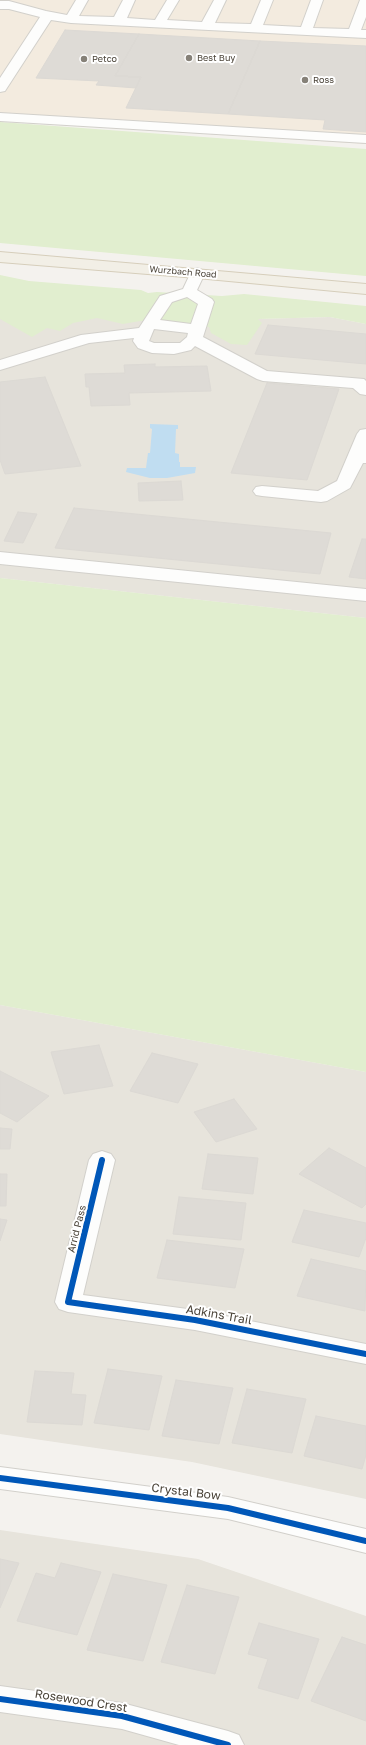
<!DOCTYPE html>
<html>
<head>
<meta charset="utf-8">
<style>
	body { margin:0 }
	canvas { display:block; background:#f4f2ee }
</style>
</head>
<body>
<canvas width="366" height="1745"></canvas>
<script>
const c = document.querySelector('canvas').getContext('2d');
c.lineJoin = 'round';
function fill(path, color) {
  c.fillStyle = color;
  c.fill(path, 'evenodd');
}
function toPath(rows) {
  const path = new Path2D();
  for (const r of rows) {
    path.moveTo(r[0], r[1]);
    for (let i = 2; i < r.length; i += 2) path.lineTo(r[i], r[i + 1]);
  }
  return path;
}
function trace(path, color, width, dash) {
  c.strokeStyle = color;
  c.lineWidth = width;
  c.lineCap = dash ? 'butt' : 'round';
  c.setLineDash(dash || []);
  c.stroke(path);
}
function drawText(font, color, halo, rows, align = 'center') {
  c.font = font + ' "Golos Text",sans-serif';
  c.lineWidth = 4;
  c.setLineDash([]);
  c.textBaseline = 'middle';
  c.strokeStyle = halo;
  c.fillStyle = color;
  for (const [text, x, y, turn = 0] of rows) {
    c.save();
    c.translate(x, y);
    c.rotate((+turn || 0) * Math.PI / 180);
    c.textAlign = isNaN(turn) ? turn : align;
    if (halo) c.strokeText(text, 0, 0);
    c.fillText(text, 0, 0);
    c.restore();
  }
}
const residential = toPath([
	[0,300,257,319,330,317,366,324,366,618,0,578],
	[0,1005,366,1072,366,1499,192,1462,0,1434],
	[0,1530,198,1559,366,1616,366,1745,0,1745]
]);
const commercial = toPath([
	[0,0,366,0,366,144,0,121]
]);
const green = toPath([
	[0,122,366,149,366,276,0,243],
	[0,275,29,281,141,290,148,293,157,292,222,296,244,294,366,306,366,324,330,317,258,319,262,323,247,345,231,344,211,333,209,327,140,321,123,324,97,318,73,323,60,331,47,328,32,337,0,319],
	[0,578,366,618,366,1072,0,1005]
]);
const water = toPath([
	[150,424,178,425,178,429,176,429,175,453,179,454,179,462,180,462,180,467,196,467,195,473,167,478,150,478,126,472,127,468,146,468,148,453,150,453,152,429,150,428]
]);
const building = toPath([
	[65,30,139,34,115,76,141,77,136,88,96,85,99,81,36,78,65,30],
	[139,34,260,41,228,114,126,108,141,77,115,76,139,34],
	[260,41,366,46,366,132,323,129,325,120,228,114,260,41],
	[268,325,366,334,366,364,255,354,268,325],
	[155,364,155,367,207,366,211,391,129,393,130,405,91,406,89,387,86,387,85,374,125,373,124,365,155,364],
	[45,377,81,466,5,474,0,460,0,382,45,377],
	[267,383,339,389,307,480,231,473,267,383],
	[181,481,183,500,139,501,138,483,181,481],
	[74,508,331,533,320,574,55,548,74,508],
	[18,512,37,514,23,543,4,541,18,512],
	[362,539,366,539,366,579,349,577,362,539],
	[99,1045,113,1086,64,1094,51,1052,99,1045],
	[152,1053,198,1064,178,1103,130,1091,152,1053],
	[0,1071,49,1096,17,1122,0,1113,0,1071],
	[234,1099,257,1129,216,1142,194,1112,234,1099],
	[0,1128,12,1129,10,1149,0,1149,0,1128],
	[329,1148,366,1168,366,1204,362,1208,299,1174,329,1148],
	[208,1154,258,1158,253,1194,202,1189,208,1154],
	[0,1174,7,1174,6,1206,0,1206,0,1174],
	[179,1197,246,1203,241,1240,173,1234,179,1197],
	[304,1210,366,1223,366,1238,359,1257,292,1242,304,1210],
	[0,1219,7,1220,0,1241,0,1219],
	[167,1240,244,1249,235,1288,157,1278,167,1240],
	[311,1259,366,1271,365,1311,297,1296,311,1259],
	[108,1369,162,1376,149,1430,94,1423,108,1369],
	[35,1371,74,1373,71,1394,86,1395,82,1425,27,1422,35,1371],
	[176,1380,233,1388,219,1444,162,1436,176,1380],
	[247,1389,306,1399,292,1453,232,1443,247,1389],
	[316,1416,366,1426,366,1455,362,1469,304,1456,316,1416],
	[0,1559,19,1563,0,1608,0,1559],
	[61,1563,101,1572,77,1635,17,1621,36,1573,55,1578,61,1563],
	[113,1574,167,1585,143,1661,87,1650,113,1574],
	[187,1585,239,1597,215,1674,161,1662,187,1585],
	[259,1623,319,1639,298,1699,258,1688,268,1659,248,1654,259,1623],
	[342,1637,366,1645,366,1721,311,1701,342,1637]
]);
const minor = toPath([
	[76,0,88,0,79,16,114,17,123,0,135,0,127,18,155,20,167,0,179,0,167,20,202,22,214,0,226,0,215,23,251,24,261,0,273,0,263,25,301,27,311,0,323,0,313,28,349,29,360,0,366,0,366,17,361,30,366,30,366,38,71,23,51,20,5,91,0,92,0,78,40,17,9,9,0,9,0,1,9,1,46,11,67,15,76,0],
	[0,113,366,135,366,143,0,121,0,113],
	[197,268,202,270,205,273,197,290,212,299,214,302,203,337,267,371,364,379,366,381,366,395,360,394,353,388,263,381,257,379,195,346,191,350,174,354,152,353,138,348,133,341,134,338,89,343,0,370,0,360,81,335,139,328,160,296,183,289,192,270,197,268],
	[187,297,198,304,191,324,160,320,172,302,187,297],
	[154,329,188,333,187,337,180,343,154,343,149,341,154,329],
	[366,429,366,463,363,463,350,488,327,501,321,502,262,496,256,495,253,491,256,487,262,486,318,491,337,481,357,434,360,430,366,429],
	[0,552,366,589,366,601,0,564,0,552],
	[102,1151,111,1154,115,1160,83,1295,195,1310,366,1344,366,1364,195,1330,68,1312,59,1309,55,1302,89,1160,93,1154,102,1151],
	[0,1467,228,1497,366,1529,366,1553,228,1519,0,1489,0,1467],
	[0,1686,122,1703,228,1731,239,1735,244,1745,179,1745,122,1729,0,1712,0,1686]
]);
const major = toPath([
	[0,252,366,284,366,294,197,278,0,262,0,252]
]);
const cycleway = toPath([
	[102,1160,68,1302,195,1320,366,1354],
	[0,1478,228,1508,366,1541],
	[0,1699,122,1716,228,1745]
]);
const markers = [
	[189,58,4,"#868178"],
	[84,59,4,"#868178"],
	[305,80,4,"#868178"]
];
const farPoinames = [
	["Best Buy",197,58],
	["Petco",92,59],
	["Ross",313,80]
];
const farStreetnames = [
	["Wurzbach Road",183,272,5]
];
const streetNames = [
	["Arrid Pass",77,1229,-76]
];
const nearStreetnames = [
	["Adkins Trail",219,1315,10],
	["Crystal Bow",186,1492,7],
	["Rosewood Crest",81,1701,9]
];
fill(residential, '#e7e4dc');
fill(commercial, '#f3ebdf');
fill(green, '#e1eecf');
fill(water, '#c0ddf1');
fill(building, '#dedbd6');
trace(building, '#dcd9d4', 1);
trace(minor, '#d2d0cb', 2);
trace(major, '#d6cebb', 2);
fill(minor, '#fdfdfc');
fill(major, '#f2efe6');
trace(cycleway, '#0057b8', 6);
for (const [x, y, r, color] of markers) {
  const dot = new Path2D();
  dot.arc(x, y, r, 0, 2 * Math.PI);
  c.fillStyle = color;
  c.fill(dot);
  trace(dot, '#fff', 1.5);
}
drawText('9px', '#4b4439', '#fff', farPoinames, 'left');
drawText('9px', '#4b4439', '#fff', farStreetnames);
drawText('10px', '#4b4439', '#fff', streetNames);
drawText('12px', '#4b4439', '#fff', nearStreetnames);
</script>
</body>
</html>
